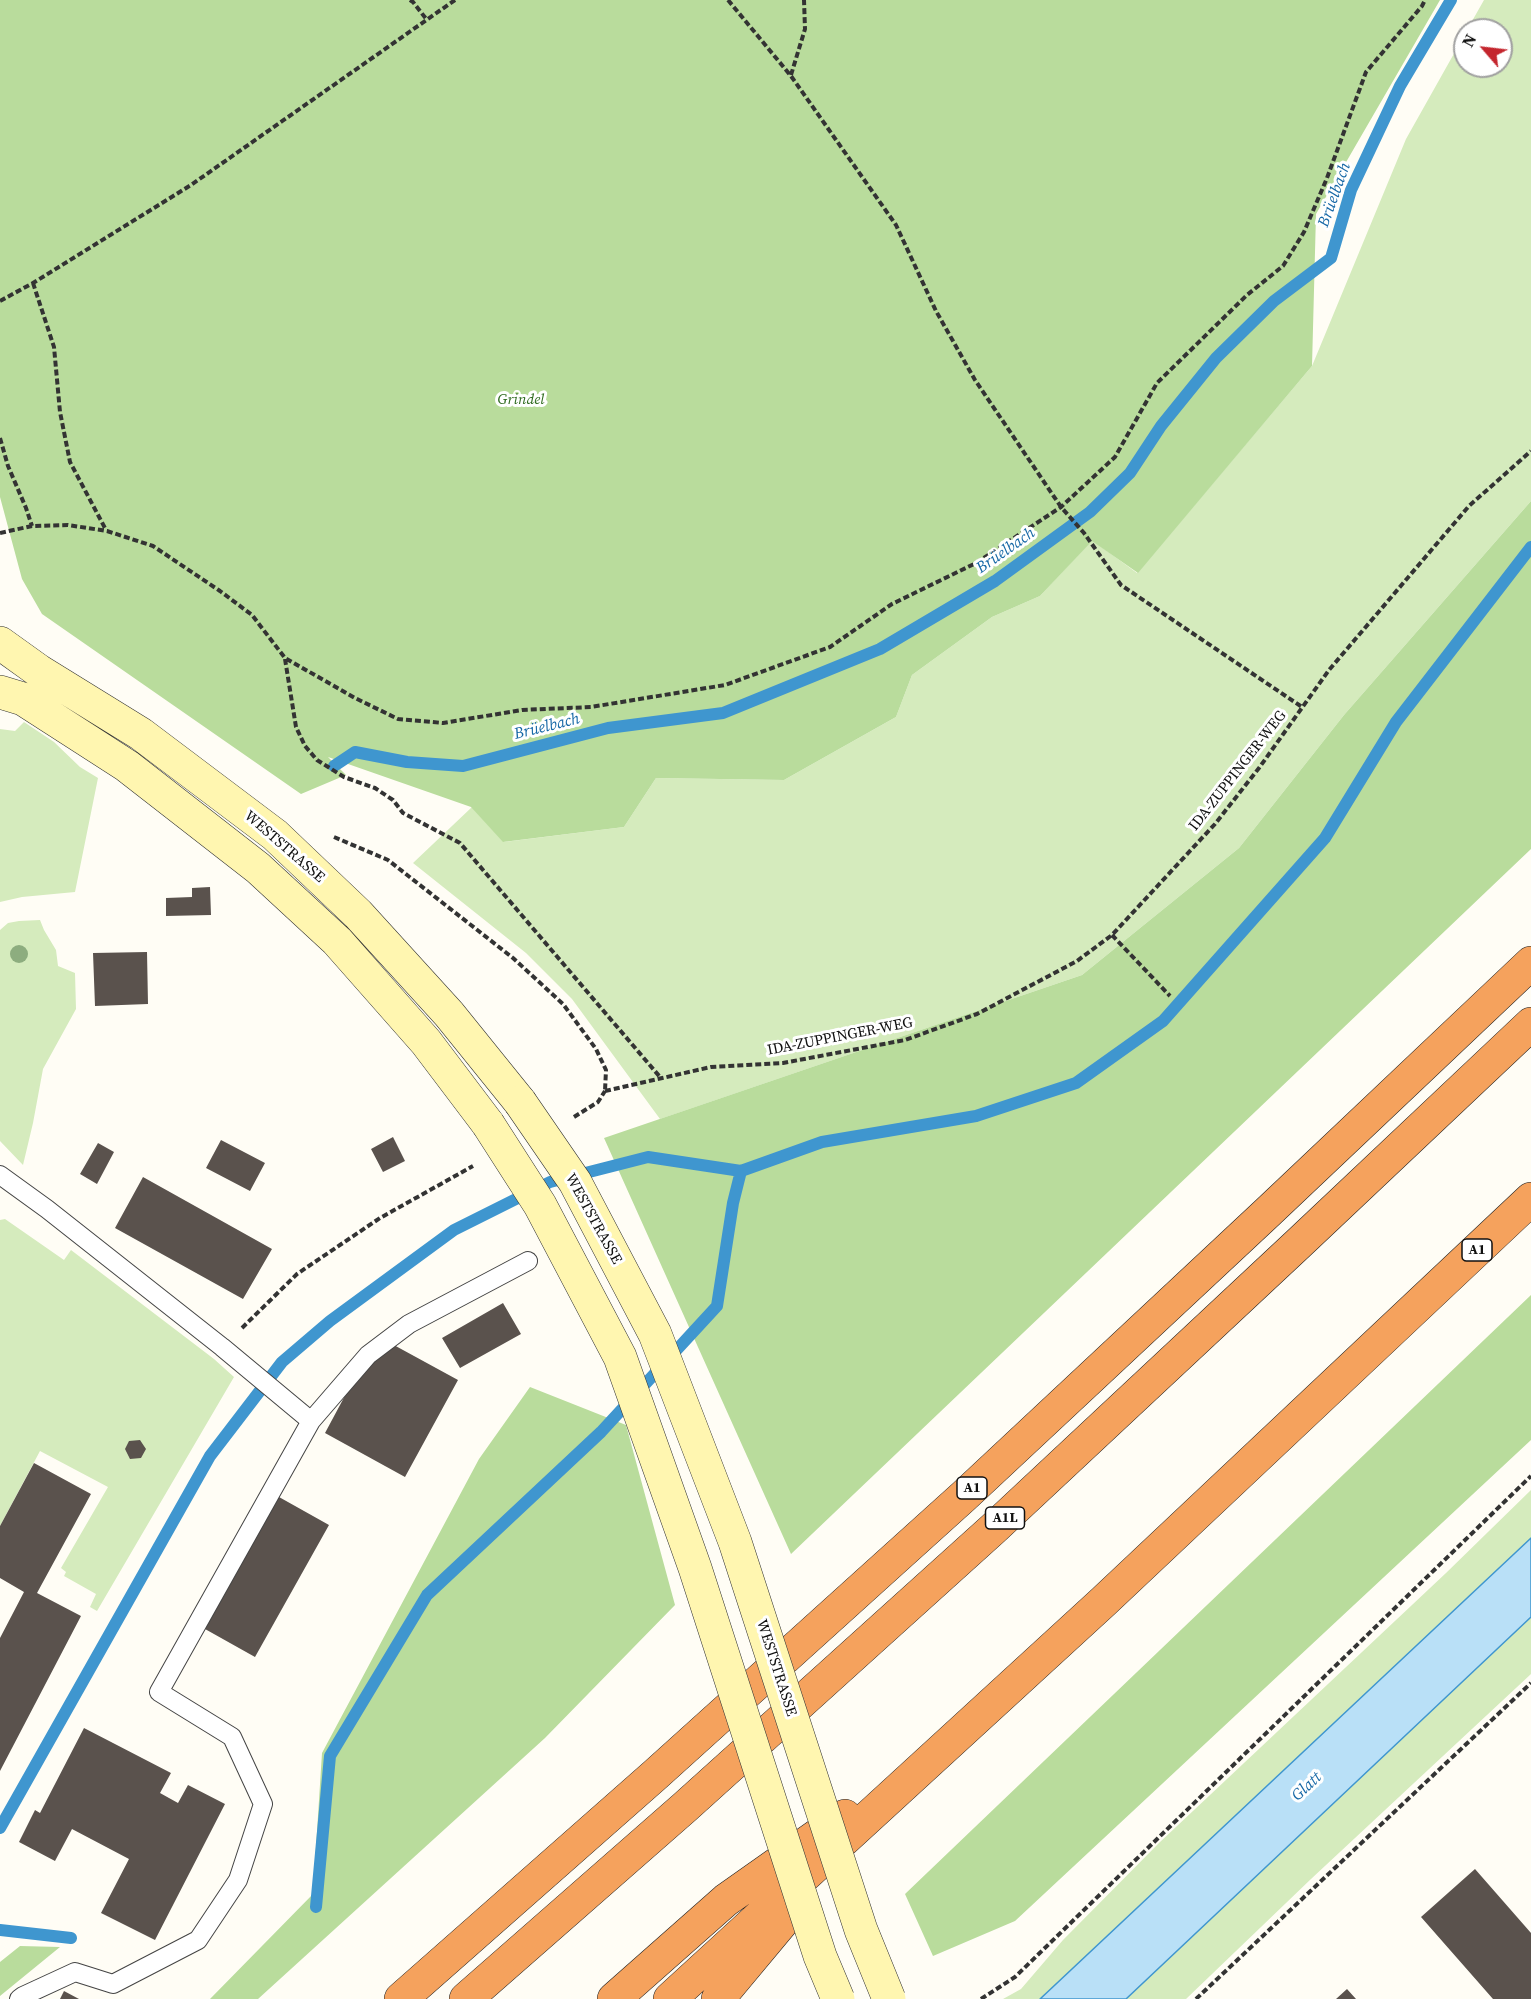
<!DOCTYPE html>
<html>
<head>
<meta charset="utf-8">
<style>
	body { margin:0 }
	#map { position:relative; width:1531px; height:1999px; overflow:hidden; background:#fffdf5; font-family:"Source Serif 4",serif }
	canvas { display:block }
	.north { position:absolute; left:1453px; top:18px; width:60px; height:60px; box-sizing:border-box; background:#fff; border:2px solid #a0a0a0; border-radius:50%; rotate:298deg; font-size:16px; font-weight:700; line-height:24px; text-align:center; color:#111 }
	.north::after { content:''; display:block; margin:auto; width:21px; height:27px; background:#c4262e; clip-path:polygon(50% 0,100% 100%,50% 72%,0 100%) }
</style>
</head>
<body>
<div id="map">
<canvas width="1531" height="1999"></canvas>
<div class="north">N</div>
</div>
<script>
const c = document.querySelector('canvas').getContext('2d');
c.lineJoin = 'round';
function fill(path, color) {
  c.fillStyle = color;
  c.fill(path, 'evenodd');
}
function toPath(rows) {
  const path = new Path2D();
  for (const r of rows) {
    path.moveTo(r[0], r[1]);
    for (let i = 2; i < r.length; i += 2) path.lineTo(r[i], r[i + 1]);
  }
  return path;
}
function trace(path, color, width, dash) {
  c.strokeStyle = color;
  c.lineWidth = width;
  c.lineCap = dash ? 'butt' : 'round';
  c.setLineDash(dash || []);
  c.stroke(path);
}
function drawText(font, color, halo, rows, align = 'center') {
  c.font = font + ' "Source Serif 4",serif';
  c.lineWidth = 6;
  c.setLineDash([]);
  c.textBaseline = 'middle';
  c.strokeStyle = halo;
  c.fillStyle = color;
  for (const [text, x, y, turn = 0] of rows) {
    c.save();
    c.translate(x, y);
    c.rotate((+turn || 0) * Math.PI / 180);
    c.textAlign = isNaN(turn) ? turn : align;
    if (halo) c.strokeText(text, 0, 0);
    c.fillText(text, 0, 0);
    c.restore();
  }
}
const green = toPath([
	[1484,0,1531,0,1531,501,1344,715,1239,848,1082,975,660,1119,572,999,526,953,413,863,472,807,504,842,624,827,656,778,784,780,896,717,912,675,992,617,1040,596,1092,540,1137,573,1312,366,1406,139,1465,34,1465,66,1501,66,1501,30,1467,30],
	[24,722,54,742,80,767,98,778,75,892,22,897,0,902,0,729,15,731],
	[40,920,44,930,56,950,58,966,75,973,76,1009,43,1069,33,1123,23,1165,0,1141,0,930,8,923,19,921],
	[5,1219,64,1260,71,1250,214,1359,234,1377,97,1611,90,1607,96,1594,64,1576,66,1572,61,1568,108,1487,40,1451,0,1526,0,1220],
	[1531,1490,1531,1538,1040,1999,1003,1999,1021,1989,1063,1940,1160,1842,1446,1573],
	[1531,1617,1531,1674,1311,1879,1186,1999,1126,1999]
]);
const forest = toPath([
	[0,0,1440,0,1316,214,1312,366,1138,573,1092,541,1040,596,992,617,912,675,896,717,784,780,656,778,624,827,503,842,471,807,328,757,346,775,301,794,42,614,22,579,0,497],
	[1531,501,1531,849,791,1554,604,1138,1082,975,1239,848,1344,715],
	[1531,1295,1531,1440,1015,1921,933,1956,905,1894],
	[530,1387,626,1425,675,1605,545,1738,258,1999,210,1999,313,1894,322,1753,479,1459],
	[20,1946,60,1947,0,1996,0,1962]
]);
const water = toPath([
	[1531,1538,1531,1617,1126,1999,1040,1999,1531,1538]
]);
const stream = toPath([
	[334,766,355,752,407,762,463,766,608,728,723,713,880,649,995,581,1090,512,1130,473,1161,426,1216,358,1274,301,1331,258,1351,190,1400,86,1451,0],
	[0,1828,210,1456,282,1362,330,1321,454,1230,550,1182,648,1157,741,1171,822,1142,976,1116,1076,1083,1163,1021,1325,838,1396,722,1531,547],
	[316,1907,330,1756,427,1595,601,1432,717,1306,733,1203,741,1171],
	[0,1930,71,1938]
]);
const building = toPath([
	[210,887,211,915,166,916,166,898,192,897,192,888],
	[147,952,148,1004,95,1006,93,953],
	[393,1137,405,1161,383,1172,371,1149],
	[221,1140,265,1163,250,1191,206,1168],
	[98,1143,114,1152,97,1184,80,1174],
	[143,1177,272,1249,243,1299,115,1228],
	[503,1303,521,1334,460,1368,442,1338],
	[392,1344,458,1380,405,1477,325,1433,362,1364],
	[140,1440,146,1449,141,1458,130,1459,125,1449,129,1441],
	[34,1463,91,1494,37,1593,81,1616,0,1771,0,1638,24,1592,0,1578,0,1526],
	[279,1497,329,1525,255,1657,205,1629],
	[84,1728,171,1773,160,1793,178,1803,188,1785,225,1804,155,1940,101,1913,129,1859,72,1829,55,1861,19,1842,35,1810,40,1813],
	[1475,1869,1531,1933,1531,1999,1493,1999,1421,1917],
	[1347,1989,1356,1999,1336,1999],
	[64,1991,79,1999,60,1999]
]);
const path = toPath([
	[410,0,413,2,427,20],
	[728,0,791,76,896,225,936,311,975,380,1061,507,1084,533,1121,585,1302,707],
	[791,75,805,29,804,0],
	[33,283,54,347,60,412,70,462,106,530],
	[0,301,33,283,191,185,455,0],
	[0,438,8,466,26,508,32,526],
	[0,533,32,526,68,525,107,531,153,546,220,591,252,615,285,658,355,698,398,719,443,723,522,710,591,707,725,685,830,647,892,604,976,563,1061,507,1115,457,1157,383,1247,295,1283,266,1304,232,1327,178,1366,72,1422,6,1425,0],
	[285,659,296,727,305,746,317,760,344,777,375,788,393,800,403,813,460,843,660,1077],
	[334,837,388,860,513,958,563,1004,596,1049,606,1070,605,1091],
	[1112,935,1170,996],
	[605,1091,711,1067,783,1063,905,1040,977,1014,1077,961,1112,935,1215,824,1259,768,1329,670,1469,506,1531,451],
	[574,1117,598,1102,605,1091],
	[242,1328,297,1274,380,1218,473,1166],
	[981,1999,1015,1977,1531,1476],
	[1196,1999,1531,1683]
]);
const service = toPath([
	[0,1175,47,1209,222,1347,311,1421,159,1692,232,1737,263,1804,238,1880,198,1940,113,1984,75,1972,23,1996,19,1999],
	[311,1421,368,1355,409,1324,528,1261]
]);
const secondary = toPath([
	[0,643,39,671,141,734,275,835,358,914,449,1014,520,1102],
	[0,692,23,699,127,766,258,868,337,941,426,1042,488,1124]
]);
const motorway = toPath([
	[401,1999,655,1775,964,1496,1268,1212,1531,963],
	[466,1999,685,1807,993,1529,1298,1244,1531,1024],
	[614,1999,726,1900,845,1816],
	[670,1999,1103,1602,1531,1199],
	[718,1999,793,1909]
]);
const secondaryBridge = toPath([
	[520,1102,575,1182,655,1334,735,1542,861,1930,889,1999],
	[488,1124,540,1205,620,1357,695,1568,820,1956,838,1999]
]);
const trees = [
	[19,954]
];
const shields = [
	[1477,1250,30],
	[972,1488,30],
	[1005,1518,39]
];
const shieldNames = [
	["A1",1477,1250],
	["A1",972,1488],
	["A1L",1005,1518]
];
const parkNames = [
	["Grindel",521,400]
];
const streetNames = [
	["IDA-ZUPPINGER-WEG",1238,771,-52],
	["WESTSTRASSE",284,847,41],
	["IDA-ZUPPINGER-WEG",840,1037,-11],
	["WESTSTRASSE",593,1219,61],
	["WESTSTRASSE",776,1668,72]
];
const waterNames = [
	["Brüelbach",1335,195,-70],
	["Brüelbach",1006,551,-35],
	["Brüelbach",547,727,-14],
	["Glatt",1307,1787,-43]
];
fill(green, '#d5ebbd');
fill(forest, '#b9dc9c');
fill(water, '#b9e0f7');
trace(water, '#3f96cf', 1.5);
trace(stream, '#3f96cf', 12);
fill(building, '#5a524d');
trace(service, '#444', 20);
trace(secondary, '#333', 34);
trace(motorway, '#222', 34);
trace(path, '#333', 4, [6, 3]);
trace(service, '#fff', 18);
trace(secondary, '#fff6b0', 33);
trace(motorway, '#f5a25d', 33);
trace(secondaryBridge, '#333', 34, []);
trace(secondaryBridge, '#fff6b0', 33);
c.fillStyle = '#8dad7f';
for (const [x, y] of trees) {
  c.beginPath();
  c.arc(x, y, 9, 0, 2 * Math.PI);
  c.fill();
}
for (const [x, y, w] of shields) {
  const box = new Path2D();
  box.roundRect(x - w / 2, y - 11, w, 22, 4.5);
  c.fillStyle = '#fff';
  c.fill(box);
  trace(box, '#111', 1.5);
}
drawText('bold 14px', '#111', null, shieldNames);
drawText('italic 15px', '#2f6b1f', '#fff', parkNames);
drawText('15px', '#111', '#fff', streetNames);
drawText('italic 16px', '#1768a6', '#fff', waterNames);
</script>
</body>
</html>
